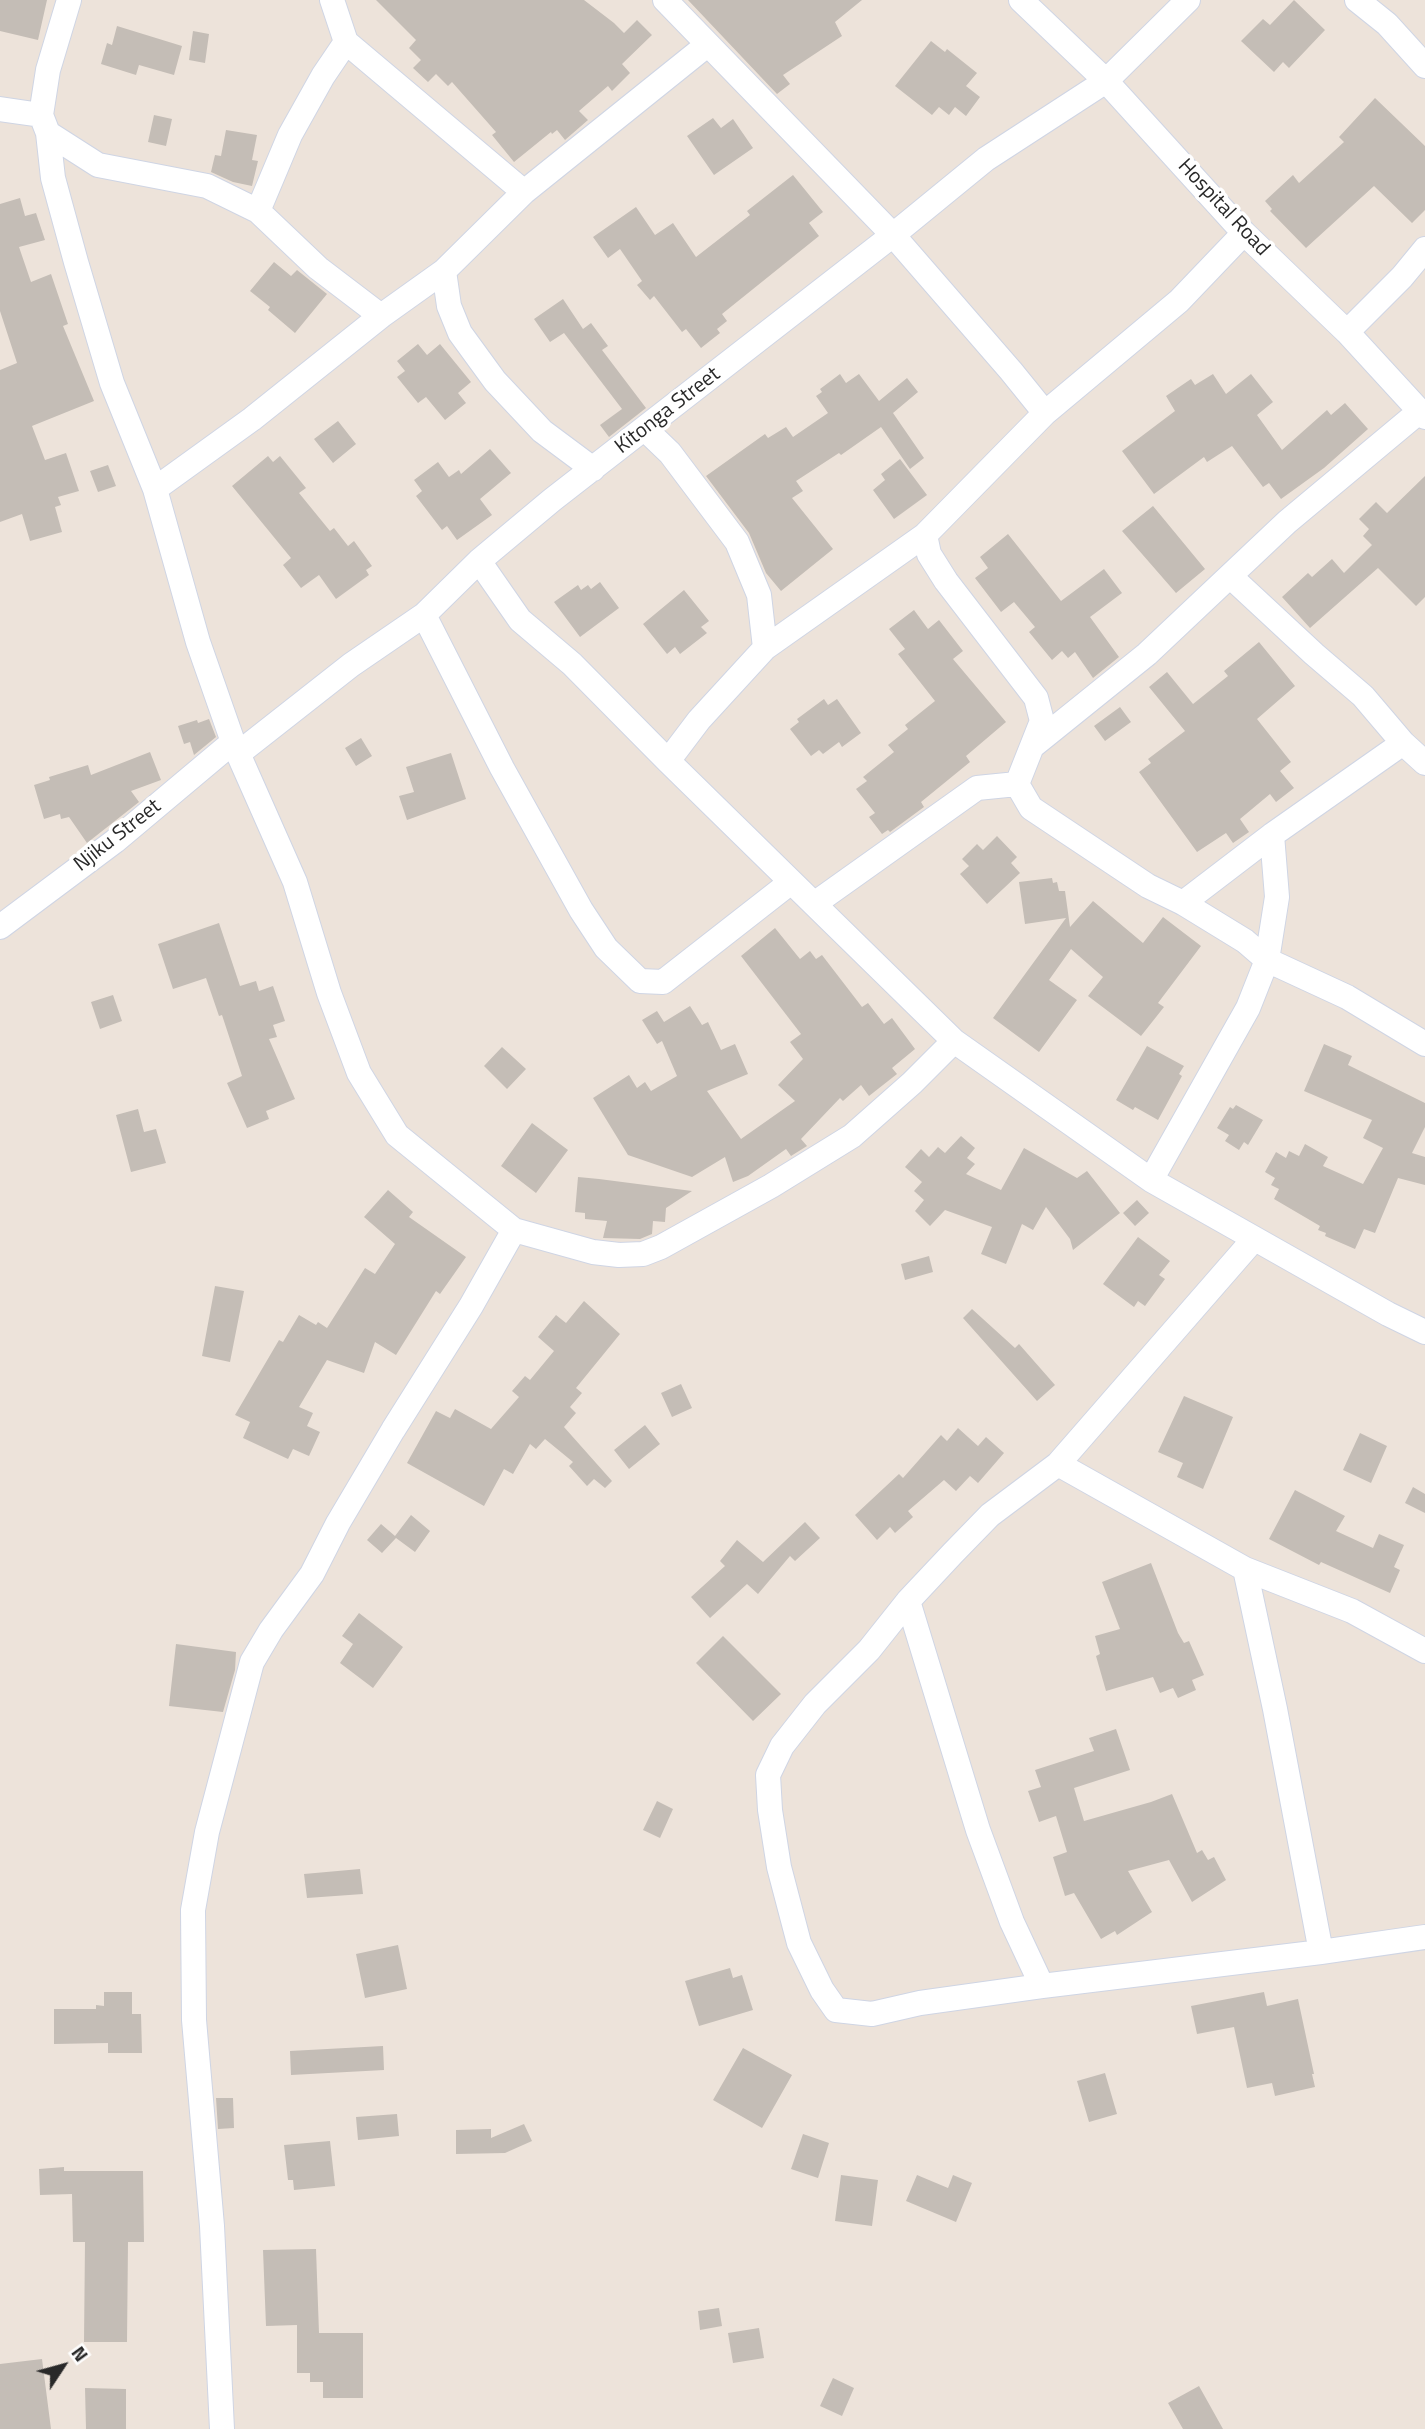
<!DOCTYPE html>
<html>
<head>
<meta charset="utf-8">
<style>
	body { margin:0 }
	#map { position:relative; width:1425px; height:2429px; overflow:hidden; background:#ede3da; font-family:"Titillium Web",sans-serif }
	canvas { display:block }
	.north { position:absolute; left:28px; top:2331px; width:70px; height:70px; -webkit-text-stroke:5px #fff; paint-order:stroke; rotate:54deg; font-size:19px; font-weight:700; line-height:28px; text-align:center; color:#292929 }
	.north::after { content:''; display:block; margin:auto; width:24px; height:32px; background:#292929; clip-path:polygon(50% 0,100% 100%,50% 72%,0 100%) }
</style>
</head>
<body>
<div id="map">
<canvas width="1425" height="2429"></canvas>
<div class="north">N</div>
</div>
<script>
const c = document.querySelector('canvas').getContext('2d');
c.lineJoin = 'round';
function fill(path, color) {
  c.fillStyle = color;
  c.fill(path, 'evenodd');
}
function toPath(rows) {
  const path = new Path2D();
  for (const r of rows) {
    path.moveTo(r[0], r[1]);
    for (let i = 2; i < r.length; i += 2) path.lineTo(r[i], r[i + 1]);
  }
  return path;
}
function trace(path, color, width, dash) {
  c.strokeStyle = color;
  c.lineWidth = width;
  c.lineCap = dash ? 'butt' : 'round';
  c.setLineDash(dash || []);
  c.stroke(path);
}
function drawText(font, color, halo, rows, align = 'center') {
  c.font = font + ' "Titillium Web",sans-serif';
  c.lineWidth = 7;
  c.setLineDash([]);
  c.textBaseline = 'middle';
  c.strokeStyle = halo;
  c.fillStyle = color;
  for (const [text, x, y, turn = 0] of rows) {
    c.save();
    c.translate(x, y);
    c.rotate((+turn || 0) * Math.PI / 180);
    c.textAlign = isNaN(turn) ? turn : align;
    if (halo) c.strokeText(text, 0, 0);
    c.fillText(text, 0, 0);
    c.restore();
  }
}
const building = toPath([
	[0,0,47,0,38,40,0,31],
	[376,0,584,0,614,23,624,33,637,20,652,35,622,64,630,73,612,91,608,86,579,111,588,120,565,140,557,130,552,134,551,132,514,162,492,135,496,132,452,82,448,86,436,74,428,82,413,68,421,60,409,48,416,40],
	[688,0,862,0,835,22,842,36,783,75,790,84,777,94],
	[1294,0,1325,30,1289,68,1283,62,1274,72,1241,41,1263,19,1270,25],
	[117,26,182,46,174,75,139,65,136,75,101,64,107,43,112,45],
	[193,31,209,34,205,63,189,60],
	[931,41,945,52,947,49,977,73,966,86,980,97,966,116,955,107,949,115,939,107,932,115,895,86],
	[1375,98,1425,146,1425,210,1412,223,1374,186,1306,248,1270,211,1272,209,1265,201,1293,175,1299,183,1344,142,1339,137],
	[154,115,172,119,166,146,148,142],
	[713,118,721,128,733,119,753,148,714,175,687,136],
	[226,130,257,135,252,160,258,161,252,186,233,182,211,172,215,155,221,156],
	[793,175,823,212,809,223,819,236,722,314,727,321,717,329,720,333,701,348,686,329,682,332,654,296,650,300,637,285,642,281,620,249,608,258,593,237,636,207,655,235,673,223,696,257,750,215,747,211],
	[20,198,25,216,36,213,45,240,19,247,31,282,51,274,68,324,63,326,94,401,32,426,45,460,66,453,79,491,58,497,61,505,55,507,62,532,30,541,22,514,0,522,0,370,17,363,0,311,0,204],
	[274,262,291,276,297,270,327,294,295,333,268,310,270,307,250,291],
	[563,299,583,329,591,323,608,346,602,350,646,408,609,437,600,425,622,409,564,333,550,342,534,319],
	[418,344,427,355,440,344,471,382,458,393,466,403,445,420,426,397,418,403,397,377,405,371,397,361],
	[840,374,846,383,859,374,879,401,907,378,918,392,893,413,924,458,910,469,881,427,841,455,839,453,796,481,803,491,792,498,833,549,781,591,766,573,749,533,706,476,765,434,768,438,786,427,793,437,828,413,816,396,822,392,820,389],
	[1213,374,1226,394,1251,374,1273,402,1257,415,1282,450,1327,410,1331,415,1345,403,1368,429,1324,468,1281,499,1269,483,1263,487,1232,446,1207,462,1204,457,1154,494,1122,451,1175,411,1166,396,1191,379,1195,385],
	[338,421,356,444,333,463,314,439],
	[490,449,511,473,480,499,492,515,457,540,447,526,442,530,416,496,422,491,414,480,438,462,449,477,459,470,461,474],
	[268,456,273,462,280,456,306,488,299,493,330,531,334,528,348,546,354,541,372,566,366,570,369,575,336,599,319,575,301,588,283,565,291,558,232,486],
	[900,459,927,495,894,519,873,490,885,480,881,474],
	[108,465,116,486,98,492,90,471],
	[1425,476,1425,597,1416,606,1378,568,1310,628,1282,597,1308,573,1312,577,1332,559,1344,573,1372,545,1363,536,1369,529,1359,519,1376,502,1387,513],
	[1153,506,1205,569,1176,593,1122,531],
	[1008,534,1061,601,1104,569,1122,593,1090,617,1119,657,1093,678,1075,652,1068,658,1062,651,1052,660,1029,632,1035,627,1014,602,1001,612,975,578,988,568,980,557],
	[600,582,619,608,580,637,554,602,578,585,581,590,588,585,591,589],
	[684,590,709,621,701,627,707,633,680,654,675,647,667,654,643,624],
	[914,610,928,629,939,620,963,651,953,659,1006,722,966,756,970,762,921,802,924,807,890,832,888,830,882,834,869,817,875,813,856,789,867,781,863,777,894,752,888,745,908,729,905,725,935,701,898,654,905,649,889,629],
	[1259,642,1295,686,1257,719,1291,762,1280,771,1294,788,1276,802,1270,794,1240,819,1249,832,1233,843,1226,833,1197,852,1139,772,1151,763,1148,759,1185,731,1149,687,1167,672,1193,704,1228,676,1224,671],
	[824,699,828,705,837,699,861,733,842,747,839,742,823,754,819,750,811,756,790,729,799,722,797,719],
	[1120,707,1131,722,1105,741,1094,726],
	[209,719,216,737,194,755,190,742,184,744,178,726,197,720,198,723],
	[361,738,372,756,356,766,345,748],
	[150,752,161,780,131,791,139,802,87,843,69,817,61,819,60,814,44,819,34,785,50,780,49,777,88,765,91,775],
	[451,753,466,799,407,820,399,796,414,792,406,767],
	[997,836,1017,857,1011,863,1020,873,987,904,960,874,969,866,962,859,977,844,983,850],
	[1052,878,1053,883,1057,882,1059,891,1065,891,1070,927,1093,901,1143,943,1163,917,1201,946,1158,1003,1164,1007,1141,1036,1088,996,1103,977,1071,949,1049,980,1077,1000,1039,1052,993,1018,1066,918,1025,924,1019,882],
	[219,923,240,986,256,981,259,991,273,986,285,1021,273,1025,277,1037,269,1039,295,1099,266,1111,269,1119,247,1128,227,1083,242,1076,222,1015,219,1016,206,978,173,989,158,944],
	[775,928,800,959,810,951,816,959,822,955,862,1007,868,1003,884,1024,892,1018,915,1049,892,1068,897,1074,869,1096,861,1085,843,1101,840,1098,801,1139,807,1146,791,1156,786,1149,748,1176,733,1182,725,1157,692,1177,628,1155,593,1098,629,1075,637,1088,645,1082,651,1091,677,1076,662,1041,657,1044,642,1020,657,1011,664,1022,690,1006,702,1025,708,1022,721,1050,735,1044,748,1074,707,1091,741,1139,795,1101,778,1085,803,1059,790,1042,801,1034,741,956],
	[113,995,122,1021,100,1029,91,1002],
	[1324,1044,1352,1056,1348,1065,1425,1103,1425,1127,1412,1153,1425,1157,1425,1185,1398,1178,1375,1233,1364,1229,1355,1249,1325,1236,1326,1233,1318,1230,1320,1226,1274,1199,1279,1189,1271,1185,1275,1178,1265,1172,1276,1152,1286,1158,1289,1151,1299,1156,1305,1144,1328,1157,1323,1166,1363,1184,1383,1148,1363,1138,1372,1120,1304,1091],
	[1147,1046,1184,1066,1179,1074,1182,1076,1158,1120,1135,1107,1133,1110,1116,1100],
	[502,1047,526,1069,507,1089,484,1066],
	[1236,1105,1263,1120,1248,1145,1244,1142,1239,1150,1225,1141,1229,1135,1217,1128,1230,1107,1233,1109],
	[138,1109,144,1132,156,1129,166,1163,131,1172,116,1115],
	[532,1123,568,1150,536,1193,501,1166],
	[961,1136,975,1148,967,1158,975,1164,966,1174,1001,1190,1024,1148,1077,1178,1087,1171,1120,1213,1073,1250,1070,1239,1046,1207,1033,1230,1022,1224,1006,1264,981,1254,992,1227,945,1210,930,1226,915,1211,924,1200,914,1191,922,1182,905,1167,921,1149,929,1157,938,1147,945,1153],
	[578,1177,599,1179,692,1191,666,1208,665,1222,653,1221,652,1234,640,1239,603,1238,607,1221,585,1219,585,1213,575,1212],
	[388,1190,413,1212,409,1217,466,1257,440,1294,436,1291,396,1355,375,1342,364,1373,327,1360,299,1407,313,1413,307,1426,320,1432,309,1456,293,1449,288,1459,243,1438,250,1422,235,1415,279,1340,283,1342,299,1315,316,1325,318,1322,327,1328,365,1268,375,1274,395,1244,364,1217],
	[1137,1200,1149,1213,1135,1226,1123,1213],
	[1138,1237,1170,1261,1159,1275,1165,1279,1145,1306,1138,1301,1134,1307,1103,1284],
	[929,1256,933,1272,905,1280,901,1264],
	[215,1286,244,1291,230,1362,202,1356],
	[584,1301,620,1334,576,1388,582,1393,570,1407,576,1413,564,1427,612,1481,605,1488,594,1479,587,1486,569,1466,573,1462,545,1439,536,1449,530,1444,513,1474,504,1469,484,1506,407,1463,436,1411,450,1418,455,1409,491,1429,519,1397,512,1391,525,1376,530,1380,554,1351,538,1337,556,1315,566,1323],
	[972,1309,1015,1348,1019,1344,1055,1385,1037,1401,963,1318],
	[681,1384,692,1408,672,1417,661,1393],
	[1184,1396,1233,1417,1203,1489,1177,1477,1183,1463,1158,1452],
	[645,1425,660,1444,629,1469,614,1450],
	[958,1428,978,1446,986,1437,1004,1453,978,1483,970,1476,956,1491,944,1480,908,1511,913,1517,895,1533,890,1527,877,1540,855,1515,899,1474,903,1478,941,1435,947,1441],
	[1360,1433,1387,1446,1371,1483,1343,1470],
	[1413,1487,1425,1494,1425,1513,1405,1503],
	[1295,1490,1345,1516,1336,1531,1373,1548,1379,1534,1404,1545,1394,1567,1400,1570,1390,1593,1321,1562,1319,1565,1269,1539],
	[411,1515,430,1531,415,1552,396,1538,382,1553,367,1540,381,1524,395,1536],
	[805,1522,820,1538,795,1561,790,1556,758,1594,747,1584,710,1618,691,1597,725,1566,720,1561,737,1540,763,1562],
	[1151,1563,1178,1633,1184,1643,1189,1641,1204,1675,1192,1680,1196,1690,1178,1698,1173,1688,1160,1693,1153,1677,1106,1691,1096,1656,1100,1654,1095,1636,1120,1629,1102,1582],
	[359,1613,403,1647,373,1688,340,1663,353,1644,342,1636],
	[723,1636,781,1694,753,1721,696,1663],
	[176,1644,236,1652,235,1670,223,1712,169,1706],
	[1116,1729,1130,1770,1074,1788,1084,1821,1151,1802,1172,1794,1197,1853,1202,1850,1208,1860,1214,1857,1226,1880,1192,1902,1169,1860,1128,1871,1152,1912,1117,1935,1115,1931,1101,1939,1074,1893,1065,1896,1053,1857,1067,1852,1056,1816,1039,1822,1028,1791,1041,1787,1035,1770,1094,1751,1089,1738],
	[657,1801,673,1809,660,1838,643,1830],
	[360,1869,363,1894,307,1898,304,1874],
	[398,1945,407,1989,365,1998,356,1954],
	[730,1968,733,1978,742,1975,753,2010,699,2026,685,1981],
	[104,1992,132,1992,132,2014,141,2014,142,2053,108,2053,108,2043,54,2044,54,2009,96,2009,96,2005,104,2006],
	[1264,1992,1267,2006,1298,1999,1314,2074,1312,2074,1315,2087,1275,2096,1272,2083,1247,2088,1234,2027,1197,2034,1191,2006],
	[383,2046,384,2070,291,2075,290,2051],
	[743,2048,792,2075,762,2128,713,2100],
	[1105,2073,1117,2114,1089,2122,1077,2081],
	[216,2098,233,2098,234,2128,218,2129],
	[397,2114,399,2136,358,2140,356,2117],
	[524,2124,532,2141,505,2153,456,2154,456,2130,491,2129,491,2138],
	[803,2134,829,2143,818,2178,791,2169],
	[330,2141,335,2186,294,2190,293,2180,288,2180,284,2145],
	[64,2167,64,2171,143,2171,144,2242,128,2242,127,2342,84,2342,85,2242,73,2242,72,2194,40,2195,39,2169],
	[841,2175,878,2180,872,2226,835,2221],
	[917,2175,948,2188,953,2175,972,2183,956,2222,906,2201],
	[316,2249,319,2333,363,2333,363,2398,323,2398,323,2382,310,2382,310,2373,297,2373,297,2325,266,2326,263,2250],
	[719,2308,722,2326,700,2330,698,2311],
	[759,2328,764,2358,733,2363,728,2333],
	[42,2359,51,2429,0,2429,0,2364],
	[833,2378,854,2388,842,2416,820,2406],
	[1199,2386,1223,2429,1183,2429,1168,2403],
	[85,2388,126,2389,126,2429,86,2429]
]);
const minor = toPath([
	[69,0,48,70,41,115,48,133,53,178,76,262,112,383,155,489,198,642,233,742,295,882,329,993,359,1073,397,1135,514,1230,593,1252,619,1255,643,1254,661,1247,771,1186,852,1136,912,1083,954,1041],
	[332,0,346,42,524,192],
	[665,0,893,235,1011,371,1045,413],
	[1021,0,1106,81,1244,233,1347,332,1425,417],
	[1357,0,1387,24,1425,66],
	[0,109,41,115],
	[48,133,98,165,207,186,258,211,318,268,381,316],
	[258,211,290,135,323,76,346,42],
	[1244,233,1179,301,1045,413,925,535,929,554,946,581,1036,698,1042,721,1017,784,1031,808,1148,886,1183,903,1245,941,1267,960,1347,997,1425,1044],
	[444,271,449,306,460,333,495,381,542,431,593,469],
	[1347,332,1402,277,1425,249],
	[645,429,670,453,737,542,759,595,765,648],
	[155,489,252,419,381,316,444,271,524,192,707,45],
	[479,561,520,620,572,664,668,761,954,1041,1151,1180,1388,1314,1425,1332],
	[1231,577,1314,654,1363,696,1403,743,1425,763],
	[424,615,502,768,581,910,606,948,640,981,663,982,791,882],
	[1034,745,1147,654,1287,522,1420,411],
	[239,753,351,665,424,615,479,561,552,500,893,235,986,159,1106,81,1188,0],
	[668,761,699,720,765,648,925,535],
	[1183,903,1272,835,1403,743],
	[814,904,977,788,1017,784],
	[0,927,115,841,233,742],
	[1151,1180,1248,1008,1267,960,1277,897,1272,835],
	[1254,1239,1058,1464,990,1515,953,1553,908,1601,869,1650,815,1704,782,1746,768,1775,770,1810,779,1867,799,1943,822,1990,836,2010,872,2014,920,2003,1042,1986,1321,1952,1425,1937],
	[1058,1464,1245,1569,1352,1611,1425,1651],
	[1245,1569,1275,1709,1321,1952],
	[908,1601,978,1830,1012,1922,1042,1986],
	[222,2429,212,2226,194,2020,193,1910,207,1832,252,1662,271,1630,312,1574,338,1523,393,1430,471,1306,514,1230]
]);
const streetNames = [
	["Hospital Road",1223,208,47],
	["Kitonga Street",668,411,-38],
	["Njiku Street",118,836,-38]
];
fill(building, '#c4bdb6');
trace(minor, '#cfd5e4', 26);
trace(minor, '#fff', 24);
drawText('21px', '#292929', '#fff', streetNames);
</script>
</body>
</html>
